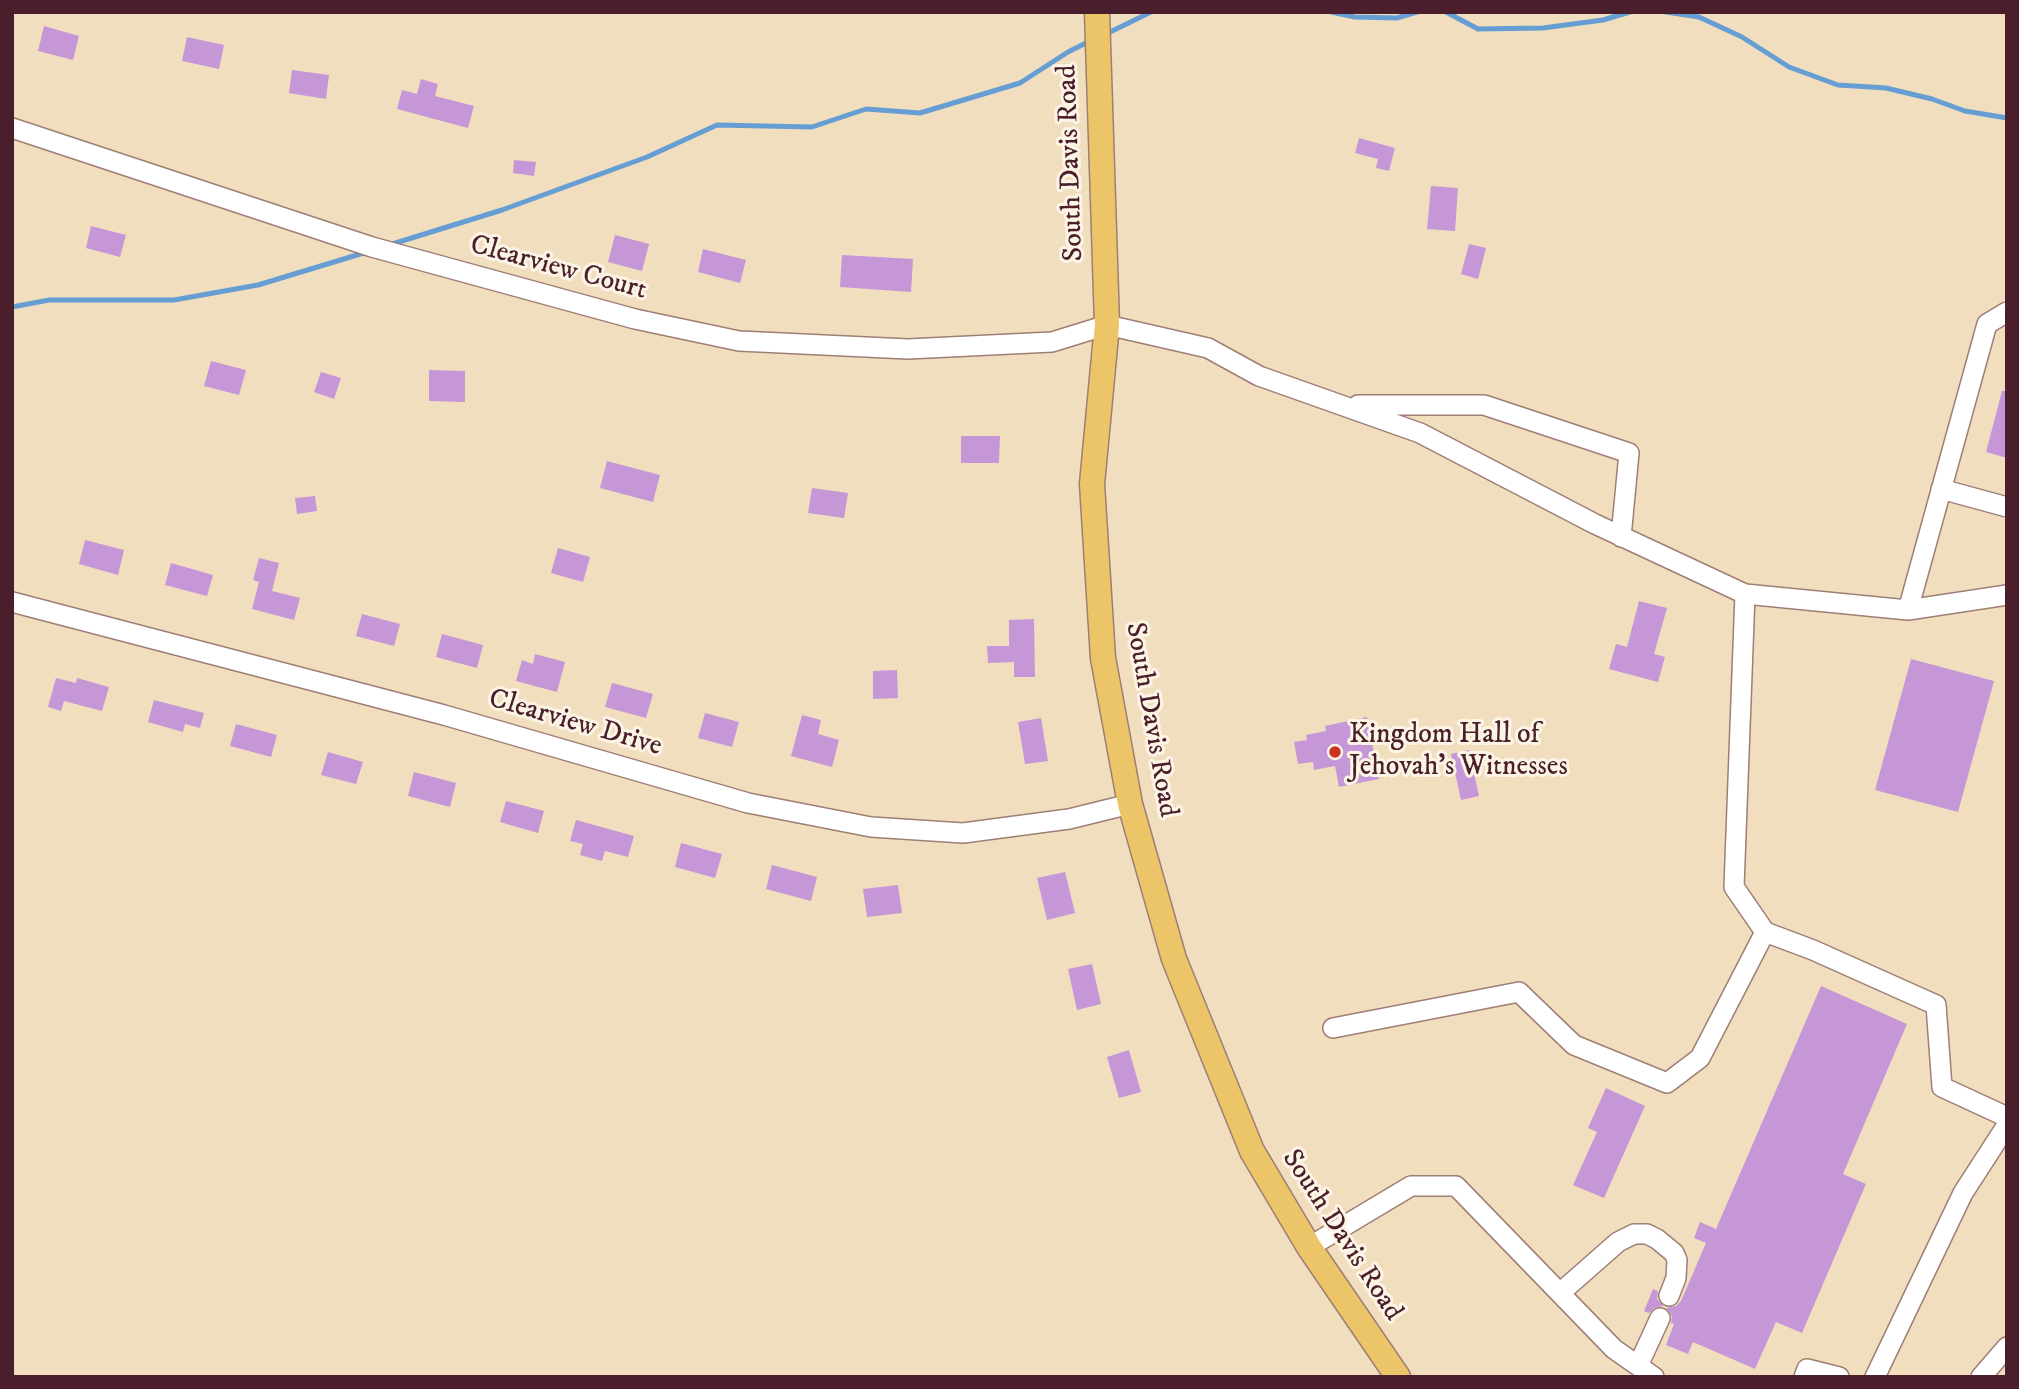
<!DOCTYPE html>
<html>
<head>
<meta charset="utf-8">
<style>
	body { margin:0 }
	#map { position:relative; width:2019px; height:1389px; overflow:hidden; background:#f1debf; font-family:"IM FELL DW Pica",serif }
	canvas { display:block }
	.frame { position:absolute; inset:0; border:14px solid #4a1f2b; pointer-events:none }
</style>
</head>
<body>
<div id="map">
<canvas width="2019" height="1389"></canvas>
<div class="frame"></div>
</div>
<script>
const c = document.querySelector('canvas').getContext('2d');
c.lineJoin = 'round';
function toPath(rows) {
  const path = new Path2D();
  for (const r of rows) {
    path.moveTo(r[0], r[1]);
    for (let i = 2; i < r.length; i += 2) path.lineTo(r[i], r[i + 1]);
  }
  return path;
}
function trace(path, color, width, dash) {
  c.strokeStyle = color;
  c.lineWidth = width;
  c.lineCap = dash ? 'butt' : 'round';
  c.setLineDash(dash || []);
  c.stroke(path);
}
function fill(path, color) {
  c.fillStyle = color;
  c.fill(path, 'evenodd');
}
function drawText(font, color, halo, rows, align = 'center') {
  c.font = font + ' "IM FELL DW Pica",serif';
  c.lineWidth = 6;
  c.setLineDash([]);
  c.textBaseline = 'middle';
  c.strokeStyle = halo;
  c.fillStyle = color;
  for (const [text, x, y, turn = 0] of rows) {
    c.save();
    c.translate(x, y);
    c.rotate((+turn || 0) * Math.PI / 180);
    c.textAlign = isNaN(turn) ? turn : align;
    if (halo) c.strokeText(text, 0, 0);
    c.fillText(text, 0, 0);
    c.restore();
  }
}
const stream = toPath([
	[1331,12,1355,17,1397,18,1417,12],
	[1446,12,1478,29,1543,28,1603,20,1630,12],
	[1666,12,1699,17,1742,37,1789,67,1838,85,1886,88,1932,99,1965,111,2007,118],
	[1104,35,1151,12],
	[389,245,502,210,647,157,717,125,812,127,866,109,920,113,1020,83,1068,52,1092,40],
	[12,307,49,300,174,300,258,285,367,252]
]);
const building = toPath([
	[44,26,79,36,73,60,38,51],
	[187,37,224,45,219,69,182,61],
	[292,70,329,75,326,99,289,93],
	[421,79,438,84,435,96,474,106,468,128,397,109,402,90,417,94],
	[1359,138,1395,148,1389,171,1376,168,1378,159,1355,153],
	[514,160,536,162,534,176,513,173],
	[1431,186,1458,188,1455,231,1427,229],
	[91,226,126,235,120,257,86,248],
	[615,235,649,244,642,271,608,262],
	[1469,244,1486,248,1478,279,1461,274],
	[703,249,746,260,740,283,698,272],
	[842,255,913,259,911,292,840,287],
	[211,361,246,370,239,395,204,386],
	[429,370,465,371,465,402,429,401],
	[321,372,341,378,334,399,314,392],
	[2002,391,2007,391,2007,458,1986,452],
	[961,436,1000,436,999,463,961,463],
	[607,461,660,475,653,502,600,488],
	[812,488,848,493,844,518,808,513],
	[315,496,317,511,297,514,295,498],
	[85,540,124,550,118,575,79,564],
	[558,548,590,557,583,582,551,573],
	[259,558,279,563,272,591,300,598,294,620,252,609,259,582,253,580],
	[171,563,213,575,207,596,165,585],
	[1639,601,1667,608,1654,654,1665,657,1658,682,1609,669,1616,644,1627,647],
	[362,614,400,624,394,646,356,636],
	[1034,619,1035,677,1014,677,1014,662,988,663,987,646,1009,646,1009,620],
	[442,634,483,645,477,668,436,657],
	[535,654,565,662,557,692,516,681,522,660,533,664],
	[1911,659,1994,681,1958,812,1875,790],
	[897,670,898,698,873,699,873,671],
	[56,678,76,683,77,678,109,687,102,711,64,701,61,711,48,707],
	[612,683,653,694,646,718,605,707],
	[154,700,204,713,200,728,185,724,183,732,148,722],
	[705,713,739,722,732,747,698,738],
	[802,715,821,720,818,734,839,740,832,767,791,756],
	[1367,717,1379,779,1339,787,1335,766,1314,770,1313,762,1298,764,1294,742,1307,740,1306,735,1326,731,1325,726],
	[1041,718,1048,761,1025,764,1018,722],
	[236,724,277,735,271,757,230,746],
	[1469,750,1479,796,1461,800,1451,754],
	[328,752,363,762,356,784,321,775],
	[414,772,456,783,450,807,408,796],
	[506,801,544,811,538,833,500,822],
	[576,820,634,836,628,857,605,851,602,861,580,855,583,844,570,841],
	[681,843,722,854,715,878,675,867],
	[772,865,817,877,811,901,766,889],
	[1065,872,1075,913,1047,920,1037,878],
	[898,885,902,913,867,917,863,889],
	[1092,964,1101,1004,1077,1010,1068,969],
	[1821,986,1907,1024,1843,1174,1866,1184,1802,1333,1776,1322,1755,1369,1693,1342,1688,1354,1666,1345,1674,1324,1671,1323,1672,1316,1666,1308,1676,1306,1681,1301,1706,1243,1694,1238,1700,1222,1716,1229],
	[1129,1050,1141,1092,1119,1098,1107,1057],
	[1606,1088,1645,1106,1604,1198,1573,1185,1597,1132,1588,1128],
	[1653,1289,1658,1291,1657,1299,1663,1306,1654,1308,1649,1313,1644,1311]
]);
const minor = toPath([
	[12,128,372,247,635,319,739,341,908,349,1052,342,1107,325,1208,348,1259,376,1420,433,1595,524,1745,594,1908,610,2007,595],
	[1358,405,1484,405,1629,453,1621,537],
	[1941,489,2007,507],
	[1745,594,1734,887,1765,932,1813,950,1936,1005,1942,1087,2007,1117],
	[12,602,444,715,748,803,871,827,963,833,1069,819,1130,804],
	[1908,610,1987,324,2007,312],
	[1333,1028,1519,992,1574,1045,1667,1083,1700,1058,1765,932],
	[1309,1247,1411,1186,1456,1186,1614,1349,1654,1377],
	[1560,1293,1618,1242,1634,1234,1647,1234,1657,1239,1674,1253,1677,1260,1676,1278,1669,1296],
	[1638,1366,1660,1318],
	[1804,1377,1807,1369,1839,1377],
	[1875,1377,1963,1193,2007,1125],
	[1981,1377,2007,1347]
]);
const major = toPath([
	[1097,12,1107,325,1092,484,1103,658,1130,804,1174,959,1252,1151,1309,1247,1398,1377]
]);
const markers = [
	[1335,752,7,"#c8321e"]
];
const streetNames = [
	["South Davis Road",1072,163,-92],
	["Clearview Court",558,269,15],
	["South Davis Road",1150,720,80],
	["Clearview Drive",575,724,16],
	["South Davis Road",1341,1236,57]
];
const poiNames = [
	["Kingdom Hall of",1349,736],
	["Jehovah’s Witnesses",1349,768]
];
trace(stream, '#669ed4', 5);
fill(building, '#c697d6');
trace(minor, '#9e7e75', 22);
trace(major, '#9e7e75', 27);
trace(minor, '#fff', 19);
trace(major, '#edc569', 24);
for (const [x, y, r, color] of markers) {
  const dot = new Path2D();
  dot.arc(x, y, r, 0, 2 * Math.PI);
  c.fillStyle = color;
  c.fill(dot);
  trace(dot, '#fcf5e5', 2.5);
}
drawText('28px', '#4a1f2b', '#fcf5e5', streetNames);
drawText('28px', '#4a1f2b', '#fcf5e5', poiNames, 'left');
</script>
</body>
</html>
